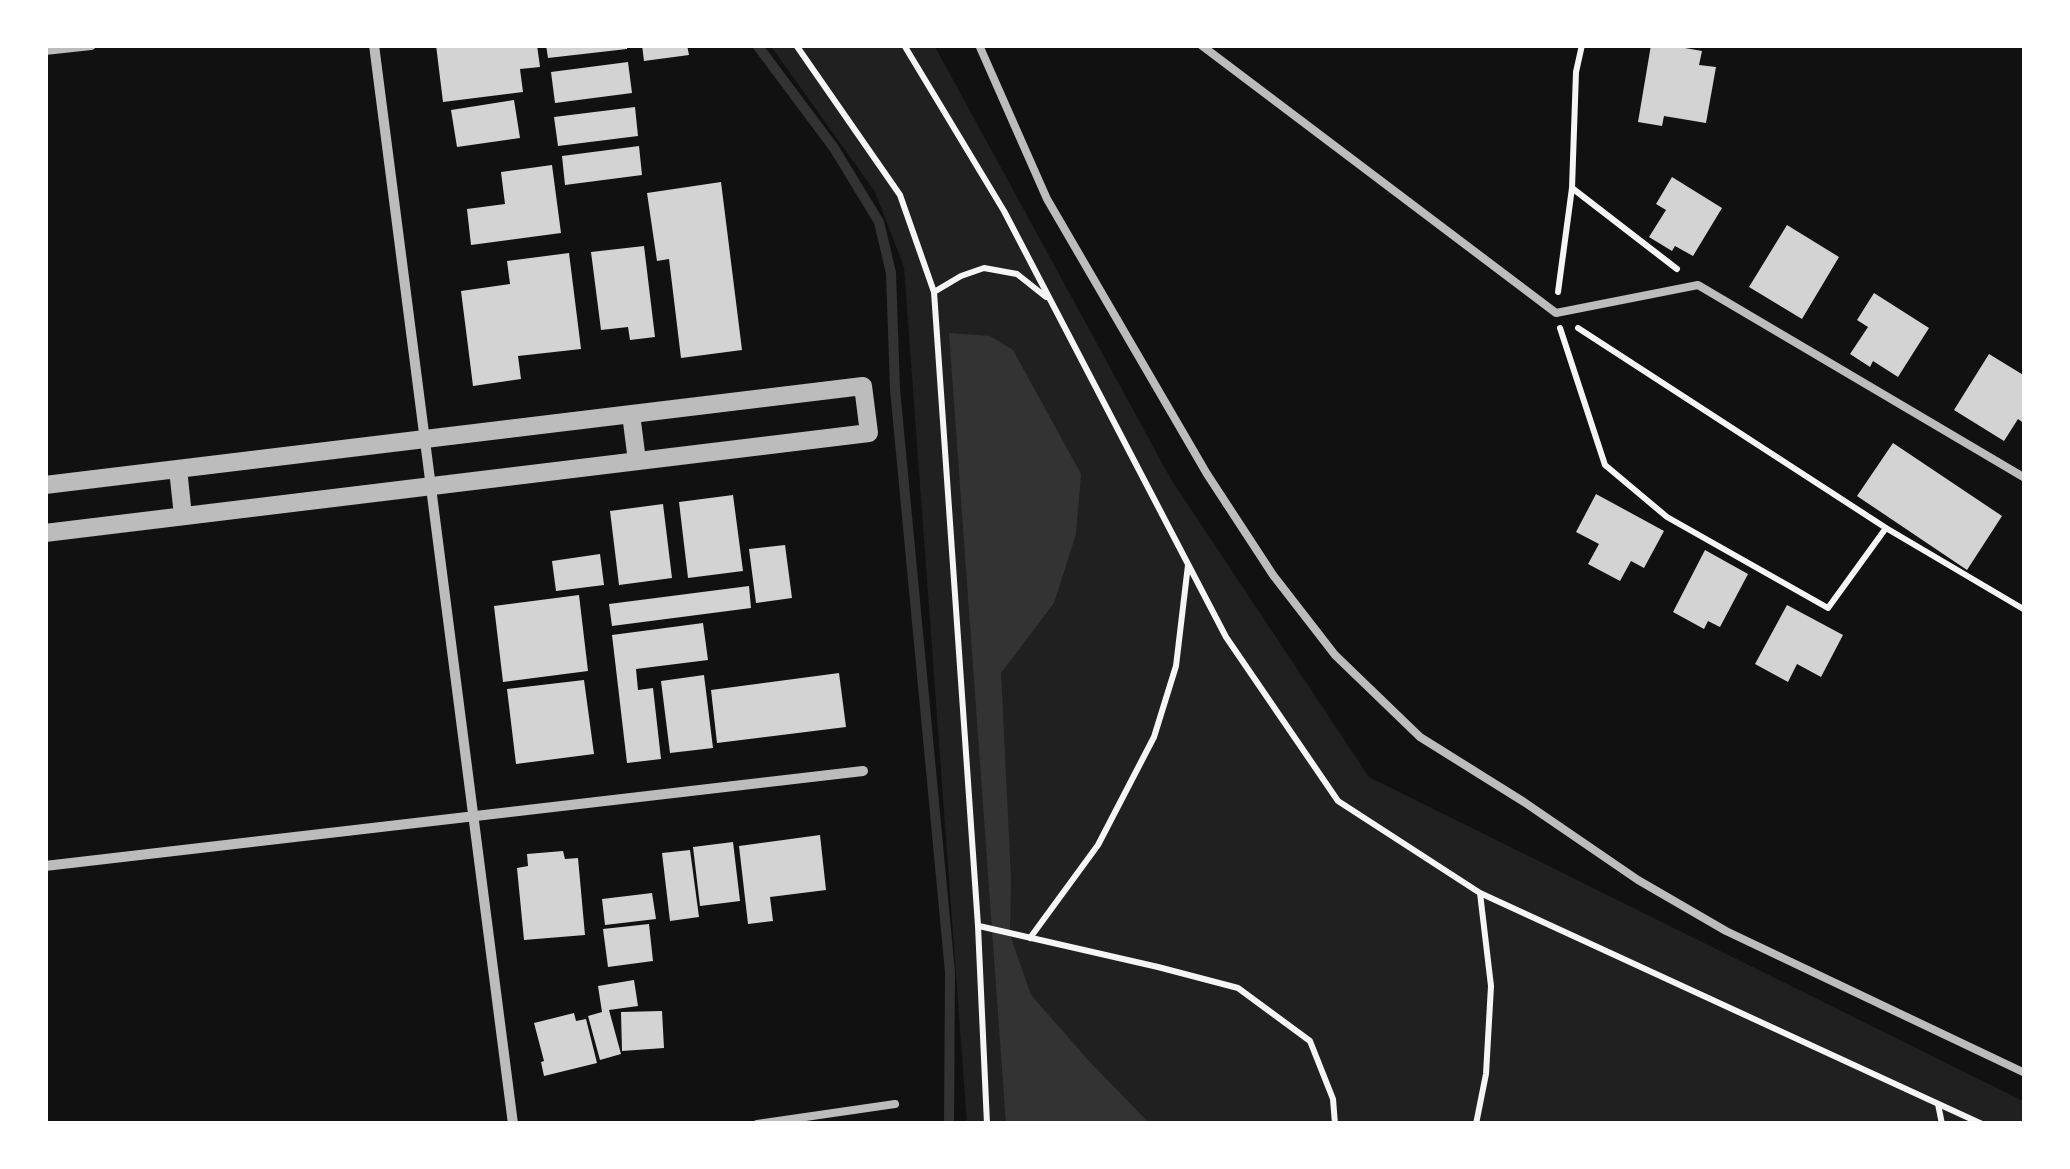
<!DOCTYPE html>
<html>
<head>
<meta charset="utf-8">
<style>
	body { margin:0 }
	#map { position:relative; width:2070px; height:1169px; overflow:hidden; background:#111; font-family:Helvetica,sans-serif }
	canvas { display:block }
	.frame { position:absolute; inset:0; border:48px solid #fff; pointer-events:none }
</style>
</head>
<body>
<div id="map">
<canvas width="2070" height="1169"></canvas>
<div class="frame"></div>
</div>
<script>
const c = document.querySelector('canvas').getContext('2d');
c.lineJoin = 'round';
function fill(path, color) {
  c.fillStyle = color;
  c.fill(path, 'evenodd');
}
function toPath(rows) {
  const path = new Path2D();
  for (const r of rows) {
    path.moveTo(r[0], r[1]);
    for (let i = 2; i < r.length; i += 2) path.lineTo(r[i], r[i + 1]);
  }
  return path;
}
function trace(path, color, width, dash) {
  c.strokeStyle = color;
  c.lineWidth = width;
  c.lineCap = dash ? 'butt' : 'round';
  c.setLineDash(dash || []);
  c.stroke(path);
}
const green = toPath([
	[770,45,934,45,1172,481,1369,777,2025,1102,2025,1124,967,1124,904,267,875,192]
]);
const water = toPath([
	[949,333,990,336,1013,350,1081,474,1076,534,1054,603,1001,673,1011,878,1010,935,1031,995,1088,1060,1150,1124,1006,1124]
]);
const stream = toPath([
	[757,45,834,148,879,222,891,273,895,389,950,972,949,1124]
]);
const building = toPath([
	[436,45,537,45,540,67,520,69,523,92,443,102],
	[546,45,627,45,627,49,548,58],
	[642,45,687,45,689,55,644,61],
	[1651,45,1668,45,1702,51,1699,65,1716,67,1706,123,1664,116,1662,126,1638,122],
	[628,62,632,93,555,103,551,72],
	[514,100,520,138,457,147,451,110],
	[635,107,638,136,558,146,554,117],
	[639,146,642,175,565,185,562,156],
	[552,165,561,233,471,245,467,209,505,204,501,172],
	[1672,177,1722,208,1693,256,1675,246,1672,251,1649,237,1666,210,1656,204],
	[721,182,742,350,681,358,669,259,657,261,647,193],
	[1787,225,1839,257,1802,319,1749,287],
	[644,246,655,337,630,340,628,327,601,330,591,252],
	[569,253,581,349,518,356,521,379,473,386,461,291,510,284,507,261],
	[1874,293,1929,328,1898,377,1873,361,1870,367,1850,354,1868,327,1857,320],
	[1989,354,2025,376,2025,424,2018,419,2004,441,1954,410],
	[1893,443,2002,516,1967,570,1857,496],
	[1596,494,1664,531,1644,568,1631,561,1620,581,1588,564,1599,544,1576,532],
	[733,495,743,571,688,578,679,502],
	[663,504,672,578,619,585,610,511],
	[785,545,792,598,756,603,749,549],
	[1705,550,1748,574,1720,627,1708,621,1704,629,1673,612],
	[600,554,604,585,556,591,552,561],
	[749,586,751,608,612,626,609,604],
	[579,595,588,671,503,682,494,606],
	[1787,605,1843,635,1821,677,1797,664,1788,682,1755,664],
	[703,623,708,660,636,669,638,690,653,688,661,759,627,763,612,635],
	[839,673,846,727,717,743,711,690],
	[704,675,713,748,670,753,661,681],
	[584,680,594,754,516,764,507,689],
	[820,835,826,890,770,897,773,921,748,924,739,846],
	[733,842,740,901,700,906,693,847],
	[690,850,699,917,670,921,662,853],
	[563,851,565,859,578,858,585,935,524,940,517,868,528,866,527,854],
	[652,893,656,919,605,925,602,899],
	[649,924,653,961,608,967,603,929],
	[634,980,638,1006,609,1010,621,1054,600,1060,588,1016,602,1012,598,986],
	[662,1011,664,1048,622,1051,621,1012],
	[574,1013,576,1021,586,1019,597,1063,544,1076,541,1062,544,1061,534,1023]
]);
const path = toPath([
	[796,45,900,195,934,292,978,926,987,1124],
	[904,45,1004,211,1226,637,1338,801,1480,893,1982,1124],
	[1582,45,1576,72,1572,188,1677,269],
	[934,292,961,276,984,268,1017,274,1046,297],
	[1558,292,1572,188],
	[1560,328,1605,465,1667,517,1828,608,1886,528],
	[1578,328,1886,528,2025,610],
	[979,926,1158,967,1238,988,1310,1041,1333,1099,1335,1124],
	[1030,938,1098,845,1154,737,1176,666,1188,565],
	[1938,1104,1942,1124],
	[1476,1124,1486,1074,1491,986,1480,893]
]);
const service = toPath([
	[979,45,1047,199,1207,474,1273,575,1335,655,1420,737,1524,802,1638,880,1726,931,2025,1073],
	[1201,45,1556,313,1698,285,2025,478],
	[757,1124,895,1104]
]);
const minor = toPath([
	[374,45,513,1124],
	[45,50,91,45],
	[45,866,863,771]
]);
const tertiary = toPath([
	[631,414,637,461],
	[178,469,183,516],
	[45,485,863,386,869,433,45,533]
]);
fill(green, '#202020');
fill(water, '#333');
trace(stream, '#333', 10);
fill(building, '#d3d3d3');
trace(path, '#f5f5f5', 6);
trace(service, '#bcbcbc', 8);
trace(minor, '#bcbcbc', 10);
trace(tertiary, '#bcbcbc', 18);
</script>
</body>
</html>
